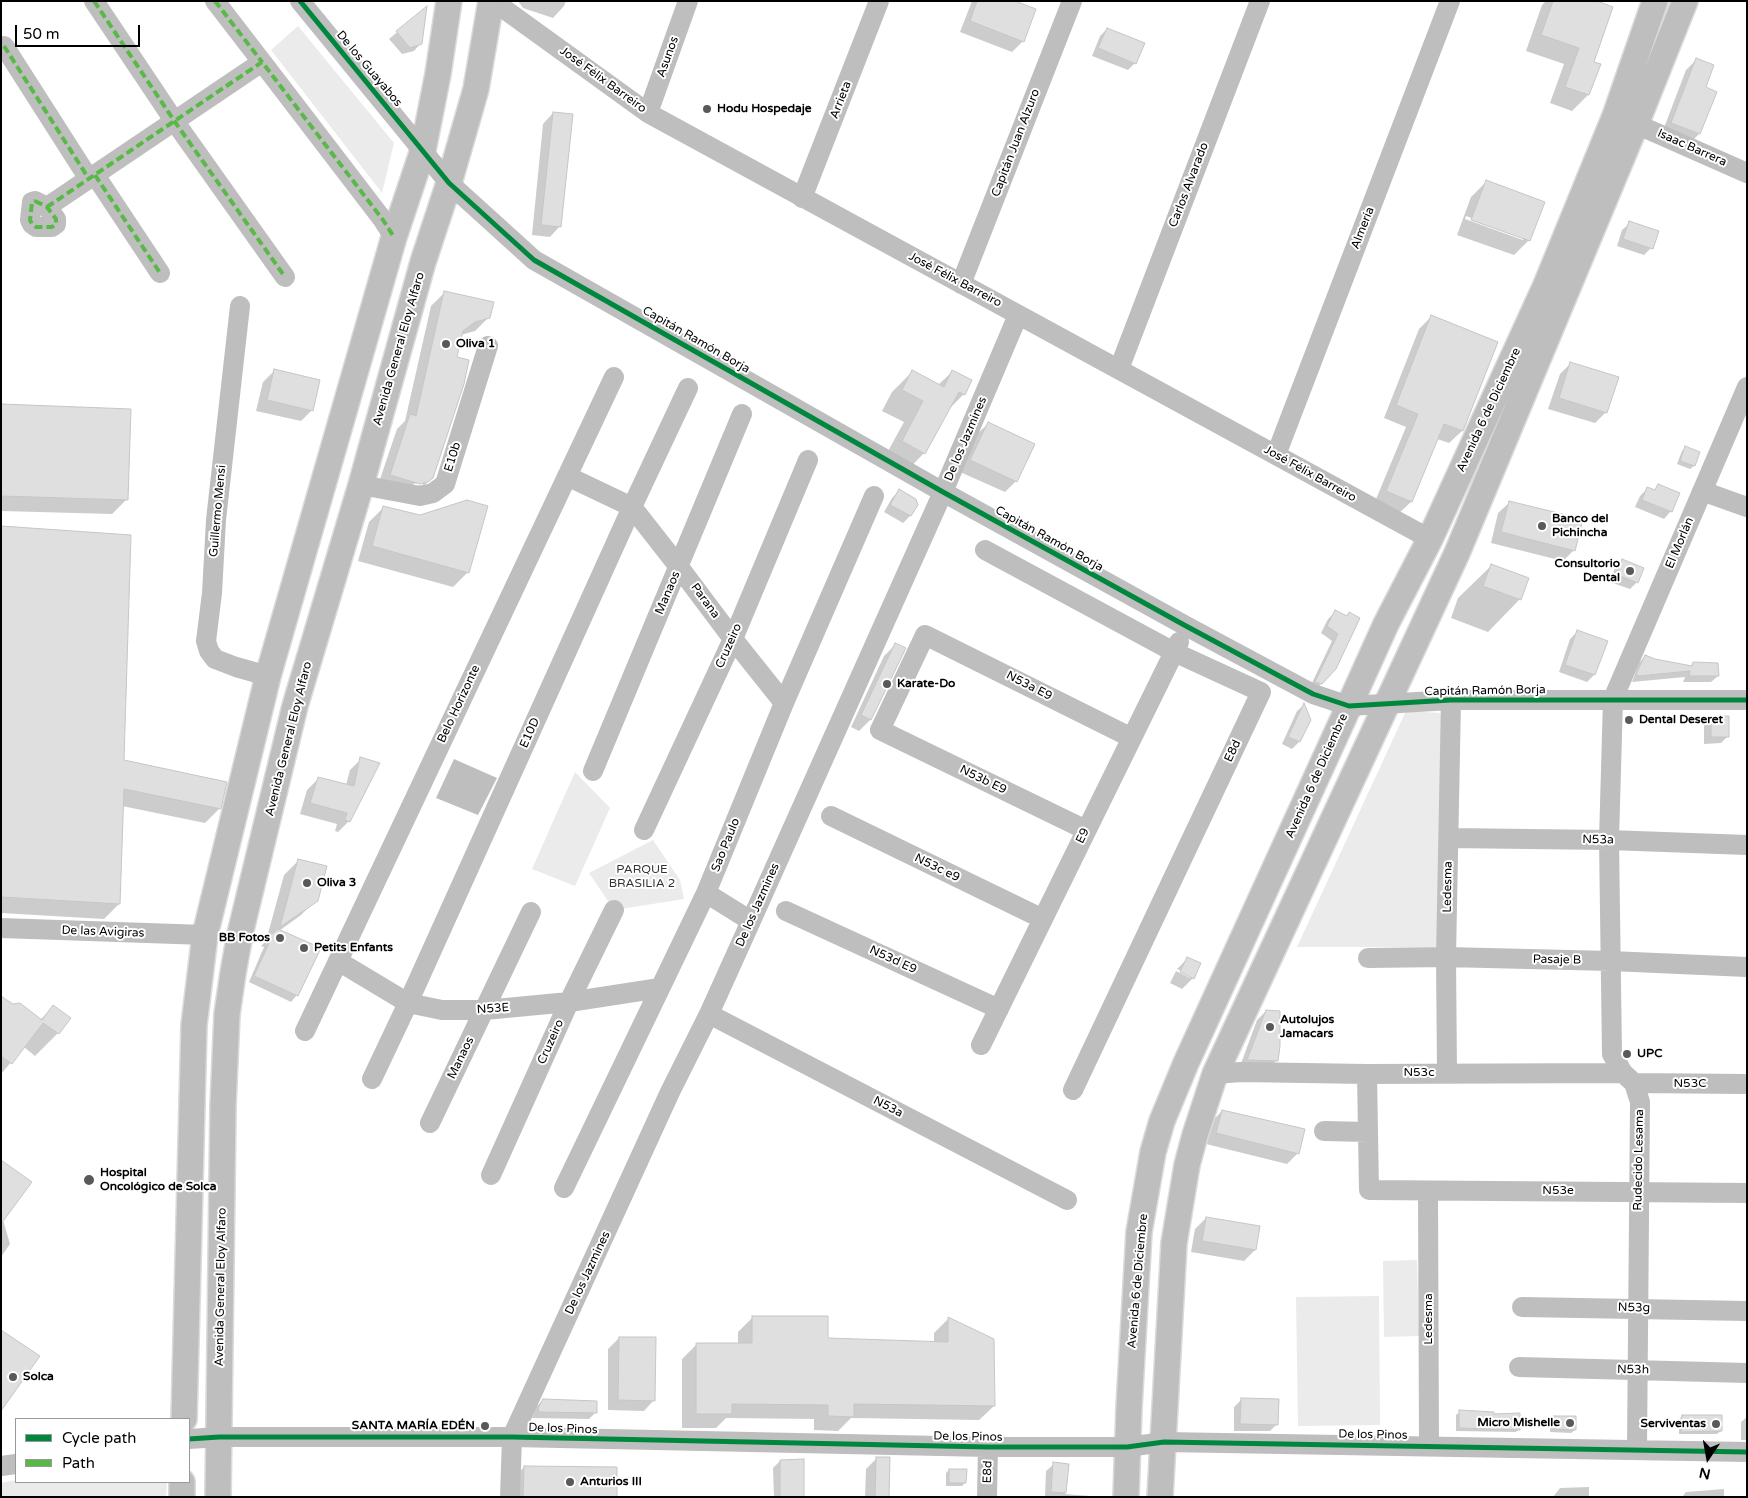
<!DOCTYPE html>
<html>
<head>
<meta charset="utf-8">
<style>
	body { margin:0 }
	#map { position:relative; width:1748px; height:1498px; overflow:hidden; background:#fff; font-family:"Varela Round",sans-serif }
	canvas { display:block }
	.frame { position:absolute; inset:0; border:2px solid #000; pointer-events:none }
	.legend { position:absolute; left:15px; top:1418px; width:175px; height:65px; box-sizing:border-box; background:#fff; border:1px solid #999; margin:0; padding:6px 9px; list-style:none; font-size:15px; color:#000 }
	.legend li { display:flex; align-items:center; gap:10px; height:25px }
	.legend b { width:25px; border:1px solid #999 }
	.north { position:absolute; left:1683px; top:1433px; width:50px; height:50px; -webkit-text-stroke:4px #fff; paint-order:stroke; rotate:192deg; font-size:14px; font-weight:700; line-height:20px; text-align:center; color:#000 }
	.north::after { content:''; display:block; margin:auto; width:18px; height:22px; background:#000; clip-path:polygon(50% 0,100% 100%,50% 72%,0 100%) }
	.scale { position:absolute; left:15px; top:25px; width:125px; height:22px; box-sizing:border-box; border:2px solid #000; border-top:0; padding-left:6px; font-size:15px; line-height:18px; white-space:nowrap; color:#000; -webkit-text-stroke:4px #fff; paint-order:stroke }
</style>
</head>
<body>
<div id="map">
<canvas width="1748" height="1498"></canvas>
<div class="frame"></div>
<ul class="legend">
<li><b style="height:6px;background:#00873e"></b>Cycle path</li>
<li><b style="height:6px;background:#58b947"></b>Path</li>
</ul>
<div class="north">N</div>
<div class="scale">50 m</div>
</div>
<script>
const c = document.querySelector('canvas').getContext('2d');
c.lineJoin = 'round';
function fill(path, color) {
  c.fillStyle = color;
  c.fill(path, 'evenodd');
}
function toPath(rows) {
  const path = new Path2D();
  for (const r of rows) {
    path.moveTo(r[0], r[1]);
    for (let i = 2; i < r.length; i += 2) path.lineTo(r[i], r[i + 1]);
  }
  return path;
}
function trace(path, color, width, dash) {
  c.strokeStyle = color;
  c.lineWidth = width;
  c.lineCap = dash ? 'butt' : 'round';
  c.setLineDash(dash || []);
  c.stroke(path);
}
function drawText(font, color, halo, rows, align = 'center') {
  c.font = font + ' "Varela Round",sans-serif';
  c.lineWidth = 4;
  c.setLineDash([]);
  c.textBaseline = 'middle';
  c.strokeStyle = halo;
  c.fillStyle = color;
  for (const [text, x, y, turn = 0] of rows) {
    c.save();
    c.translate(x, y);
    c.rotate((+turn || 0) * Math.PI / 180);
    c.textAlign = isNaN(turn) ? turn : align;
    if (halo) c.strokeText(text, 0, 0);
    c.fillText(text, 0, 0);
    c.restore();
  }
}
const green = toPath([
	[298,26,394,143,382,193,271,50],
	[1406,711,1441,713,1440,947,1297,947],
	[575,772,610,808,575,886,532,869],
	[653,840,680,880,684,899,614,910,589,873],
	[1417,1260,1419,1336,1384,1337,1383,1261],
	[1379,1296,1380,1425,1298,1426,1296,1297],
	[16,1480,16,1482,167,1482,166,1497,1,1497,1,1483]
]);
const water = toPath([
	[454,759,497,778,478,815,436,798]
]);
const shadow = toPath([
	[518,1,566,1,564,6,553,18,523,8],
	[972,1,1012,1,1023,41,1012,52,960,32],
	[1546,1,1593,1,1593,62,1588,95,1572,111,1550,103,1564,64,1526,51,1542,5],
	[425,9,421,43,414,51,402,54,389,39],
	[1107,29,1135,63,1128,70,1092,56,1100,36],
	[1696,60,1699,134,1689,144,1662,133,1686,70],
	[553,113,560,226,550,237,532,235,543,124],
	[1486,182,1529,240,1514,255,1457,235,1471,197],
	[1466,216,1523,237,1523,240,1465,219],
	[1630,223,1651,248,1644,255,1617,246,1622,230],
	[445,292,489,317,475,331,461,335,432,478,417,492,377,488,397,429,405,421,431,306],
	[423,482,423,485,414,486,413,484],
	[1432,316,1497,343,1462,431,1449,443,1437,439,1411,502,1398,514,1374,504,1406,427,1384,418,1419,329],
	[1571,363,1606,412,1595,423,1548,409,1560,374],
	[274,371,312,410,301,421,256,411,263,382],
	[912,372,938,385,952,372,964,394,947,411,924,453,904,474,882,462,904,422,882,411,892,392],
	[1,406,127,499,112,514,1,511],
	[989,423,1016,481,1005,492,960,472,977,434],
	[1685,448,1694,466,1690,469,1677,464,1682,451],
	[1658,486,1671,511,1664,519,1635,507,1640,496,1647,489,1653,491],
	[899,491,916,505,910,516,903,523,884,512,892,498],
	[1510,502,1574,550,1563,561,1491,543,1498,513],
	[384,507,468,572,453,587,358,561,369,522],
	[1,528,123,761,220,808,205,823,122,806,119,904,104,919,1,913],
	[1622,561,1637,582,1630,589,1610,582,1615,568],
	[1491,566,1520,599,1488,632,1451,618,1458,598],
	[1335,612,1346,617,1321,684,1314,691,1309,689,1332,641,1321,633,1328,619],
	[1577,632,1594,675,1587,682,1559,672,1570,639],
	[895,645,870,720,859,731,851,727,884,656],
	[1645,656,1654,660,1690,667,1693,663,1718,676,1711,682,1683,682,1685,677,1632,682,1639,663],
	[1304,705,1299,742,1292,749,1282,744,1297,711],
	[1712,717,1728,736,1721,743,1704,744,1704,724],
	[361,759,349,821,338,832,335,831,337,824,300,814,307,790,318,779,346,785,350,770],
	[299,860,316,900,301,915,279,931,297,995,291,1002,249,982,264,947,261,946,266,941,284,875],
	[1188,958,1193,978,1182,989,1170,983,1176,971,1190,978,1190,975,1177,969],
	[1,998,40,1020,53,1007,69,1018,58,1033,35,1056,24,1047,1,1074],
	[1266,1011,1277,1060,1268,1069,1239,1069,1257,1020],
	[1222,1111,1298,1153,1287,1164,1206,1144,1211,1122],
	[1,1161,3,1220,10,1244,1,1257],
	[1206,1218,1255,1250,1244,1261,1191,1252,1195,1229],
	[753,1317,827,1340,934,1343,934,1333,948,1319,994,1406,979,1420,851,1418,838,1431,814,1430,814,1419,726,1418,716,1428,682,1428,682,1359,697,1344,738,1344,738,1332],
	[619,1338,654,1400,644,1411,608,1410,608,1349],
	[543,1400,596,1412,589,1419,532,1418,536,1407],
	[1241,1400,1277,1424,1270,1431,1234,1431,1234,1407],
	[1460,1412,1519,1429,1516,1432,1456,1431,1456,1415],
	[1682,1416,1721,1431,1717,1434,1679,1434,1679,1420],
	[1554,1417,1575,1430,1571,1433,1550,1432,1551,1420],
	[1747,1417,1747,1440,1741,1440,1741,1422],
	[877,1458,887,1497,865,1497,866,1469],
	[780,1461,803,1497,774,1497,773,1468],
	[1054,1464,1067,1465,1065,1494,1103,1497,1045,1497,1046,1471],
	[524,1467,616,1497,505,1497,505,1487],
	[949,1470,965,1483,962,1486,946,1486,946,1473],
	[1589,1487,1589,1497,1553,1497,1560,1488],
	[1724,1489,1724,1497,1682,1497,1686,1492]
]);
const building = toPath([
	[977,1,1015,1,1036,9,1024,42,970,21,977,1],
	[1553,1,1597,1,1613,7,1594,62,1601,64,1589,95,1565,87,1579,48,1541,35,1553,1],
	[427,6,422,44,410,48,396,31,427,6],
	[1107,28,1145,43,1136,64,1098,48,1107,28],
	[1696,58,1714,65,1706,87,1717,92,1700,134,1671,123,1696,58],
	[553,112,573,114,561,227,541,225,553,112],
	[1486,180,1545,202,1530,241,1471,220,1486,180],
	[1629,221,1659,231,1653,249,1623,239,1629,221],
	[444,291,494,302,490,318,475,322,463,331,457,357,469,360,464,384,433,478,428,482,420,484,390,475,410,414,416,416,444,291],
	[1431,315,1498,342,1463,431,1444,424,1412,502,1386,491,1418,414,1396,405,1431,315],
	[1570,362,1619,377,1607,413,1559,398,1570,362],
	[274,369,320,380,313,411,267,400,274,369],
	[912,370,944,387,952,370,972,380,965,395,959,392,925,454,902,441,923,401,902,390,912,370],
	[1,404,131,409,128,500,1,496,1,404],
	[988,422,1035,444,1017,482,970,460,988,422],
	[1685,446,1700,452,1695,466,1680,461,1685,446],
	[1658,484,1680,493,1672,512,1642,500,1647,487,1655,490,1658,484],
	[899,489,916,499,918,505,911,516,890,505,899,489],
	[467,500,488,506,469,573,372,546,383,506,420,515,467,500],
	[1509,501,1583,519,1575,551,1501,532,1509,501],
	[1,526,131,535,124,760,227,782,221,809,124,789,120,904,1,897,1,526],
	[1622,559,1644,568,1638,583,1617,575,1622,559],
	[1491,564,1529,578,1521,600,1483,586,1491,564],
	[1335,610,1347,616,1349,612,1360,618,1336,669,1322,684,1315,682,1338,634,1327,626,1335,610],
	[1577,630,1608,641,1595,675,1565,665,1577,630],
	[895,643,906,648,871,720,861,715,895,643],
	[1645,655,1655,659,1692,666,1693,662,1718,663,1719,676,1689,676,1690,671,1639,676,1636,674,1645,655],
	[1304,703,1311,720,1300,742,1288,737,1304,703],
	[1711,716,1729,716,1729,737,1711,737,1711,716],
	[360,757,380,763,350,822,345,820,347,813,310,803,318,777,354,786,360,757],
	[298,859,327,866,318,901,280,927,298,859],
	[278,929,321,948,298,996,254,976,270,941,266,939,278,929],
	[1187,957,1201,963,1194,979,1180,972,1187,957],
	[1,996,13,1004,20,1003,42,1020,53,1005,71,1018,59,1034,43,1023,12,1064,1,1056,1,996],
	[1266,1010,1280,1011,1280,1046,1278,1061,1247,1060,1266,1010],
	[1222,1110,1305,1129,1299,1154,1216,1133,1222,1110],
	[1,1160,32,1182,1,1224,1,1160],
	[1206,1217,1260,1226,1256,1250,1202,1241,1206,1217],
	[752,1316,828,1316,828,1338,948,1342,948,1317,994,1339,995,1406,854,1404,854,1417,828,1416,828,1405,732,1404,732,1414,696,1414,696,1343,752,1343,752,1316],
	[1,1330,40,1356,1,1411,1,1330],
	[619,1337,656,1337,655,1401,618,1400,619,1337],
	[1241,1398,1279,1399,1278,1425,1240,1424,1241,1398],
	[543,1399,597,1401,597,1413,539,1412,538,1408,543,1399],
	[1459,1410,1494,1412,1494,1414,1520,1413,1520,1430,1459,1428,1459,1410],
	[1682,1415,1722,1415,1722,1431,1681,1432,1682,1415],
	[1554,1416,1576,1416,1576,1430,1553,1429,1554,1416],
	[876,1457,890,1457,889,1497,875,1497,876,1457],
	[804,1459,804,1497,780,1497,780,1460,804,1459],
	[1053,1462,1069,1464,1066,1493,1051,1492,1053,1462],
	[524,1466,617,1467,617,1497,523,1497,524,1466],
	[949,1469,967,1469,966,1483,949,1483,949,1469]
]);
const minor = toPath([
	[94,1,175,122,285,277],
	[215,1,262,62],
	[300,1,449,183,534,260,943,492,1186,626,1313,694,1349,706,1451,700,1747,700],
	[493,1,648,113,1430,539],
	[4,46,89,179],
	[648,113,688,1],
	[1636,124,1747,173],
	[95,175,160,273],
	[802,198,879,1],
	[35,201,47,207,56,219,56,224,52,227,36,227,32,224,30,220,32,202,35,201],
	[47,207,262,62,383,220,394,237],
	[961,284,1072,1],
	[240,306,216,520,212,593,206,641,209,651,215,659,236,667,268,676],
	[1119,369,1260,1],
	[1276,455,1450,1],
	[567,476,632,507,679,567,733,639,784,703],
	[361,485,420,496,433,493,445,484,488,346],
	[1702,491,1747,507],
	[985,550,1174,652,1261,692,1073,1090],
	[593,771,742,414],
	[831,816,1043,919],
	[644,830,733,639,808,460],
	[1086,830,880,730,925,635,1132,738],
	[1449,838,1609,840,1747,845],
	[706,893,751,921],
	[786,911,999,1009],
	[1,928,205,935],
	[1368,958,1446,957,1611,961,1747,967],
	[338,961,408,1003,442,1010,485,1010,569,1002,660,988],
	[709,1014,1067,1200],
	[305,1031,614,377],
	[981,1045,1179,642],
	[1447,1073,1446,957,1451,700],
	[1215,1074,1241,1072,1367,1074,1623,1073],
	[1367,1074,1369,1190,1747,1193],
	[372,1079,408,1003,632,507,688,388],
	[1634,1083,1747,1084],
	[430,1123,531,912],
	[1324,1131,1368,1132],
	[491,1175,569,1002,614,910],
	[564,1188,706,893,784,703,874,496],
	[1428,1191,1429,1446],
	[1522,1307,1747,1311],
	[1519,1367,1747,1373],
	[189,1439,219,1437,512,1437,988,1447,1127,1447,1164,1442,1747,1452],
	[1637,1449,1640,1102,1634,1083,1623,1073,1612,1054,1609,840,1613,699,1747,387],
	[1,1466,16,1464],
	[510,1497,512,1437,670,1092,709,1014,751,921,943,492,1018,315],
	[987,1497,988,1447]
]);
const major = toPath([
	[184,1419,194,1025,205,935,268,676,394,237,423,150,438,74,449,1],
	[182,1497,182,1482],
	[218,1497,223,1106,227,1014,233,973,240,934,295,706,361,485,423,262,449,183,476,89,491,1],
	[1126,1497,1129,1407,1139,1232,1153,1152,1162,1121,1186,1063,1349,706,1386,624,1430,539,1546,285,1615,116,1655,1],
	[1160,1497,1174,1243,1187,1165,1195,1135,1215,1074,1457,553,1636,124,1685,1]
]);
const quiet = toPath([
	[94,1,175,122,285,277],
	[215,1,262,62],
	[4,46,89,179],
	[95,175,160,273],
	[35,201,47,207,56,219,56,224,52,227,36,227,32,224,30,220,32,202,35,201],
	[47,207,262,62,383,220,394,237]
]);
const cycleway = toPath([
	[300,1,449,183,534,260,943,492,1186,626,1313,694,1349,706,1451,700,1747,700],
	[189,1439,219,1437,512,1437,988,1447,1127,1447,1164,1442,1747,1452]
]);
const markers = [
	[707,109,5,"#595959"],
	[446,344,5,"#595959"],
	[1542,526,5,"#595959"],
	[1630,571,5,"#595959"],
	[887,684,5,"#595959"],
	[1629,720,5,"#595959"],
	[307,883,5,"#595959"],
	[280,938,5,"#595959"],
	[304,948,5,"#595959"],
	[1270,1027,5,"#595959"],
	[1627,1054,5,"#595959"],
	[89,1180,6,"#595959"],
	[13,1377,5,"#595959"],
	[1570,1423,5,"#595959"],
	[1716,1424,5,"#595959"],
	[485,1426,5,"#595959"],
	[570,1482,5,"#595959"]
];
const streetNames = [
	["Asunos",668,57,-70],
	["De los Guayabos",369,69,50],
	["José Félix Barreiro",603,80,36],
	["Arrieta",841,100,-69],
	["Capitán Juan Alzuro",1016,143,-69],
	["Isaac Barrera",1692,148,24],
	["Carlos Alvarado",1189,185,-69],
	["Almería",1363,228,-69],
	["José Félix Barreiro",955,280,28],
	["Capitán Ramón Borja",696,340,30],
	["Avenida General Eloy Alfaro",399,349,-74],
	["Avenida 6 de Diciembre",1489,410,-65],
	["De los Jazmines",966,439,-67],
	["E10b",453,457,-73],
	["José Félix Barreiro",1310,474,29],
	["Guillermo Mensi",218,511,-85],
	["Capitán Ramón Borja",1049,539,29],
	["El Morlán",1680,543,-67],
	["Manaos",668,593,-67],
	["Parana",705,601,54],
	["Cruzeiro",729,646,-66],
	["N53a E9",1029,686,27],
	["Capitán Ramón Borja",1485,691,-1],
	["Belo Horizonte",459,704,-65],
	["E10D",530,733,-66],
	["Avenida General Eloy Alfaro",289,739,-76],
	["E8d",1233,751,-65],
	["Avenida 6 de Diciembre",1317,776,-66],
	["N53b E9",983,780,26],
	["E9",1083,836,-64],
	["N53a",1598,840,1],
	["Sao Paulo",726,845,-68],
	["N53c e9",937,868,26],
	["Ledesma",1448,887,-89],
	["De los Jazmines",758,905,-66],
	["De las Avigiras",103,932,2],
	["N53d E9",893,960,25],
	["Pasaje B",1557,960,1],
	["N53E",493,1009,-4],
	["Cruzeiro",551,1042,-66],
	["Manaos",461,1058,-64],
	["N53c",1419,1073],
	["N53C",1690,1084],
	["N53a",888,1107,27],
	["Rudecido Lesama",1639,1160,-89],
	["N53e",1558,1191],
	["De los Jazmines",588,1273,-65],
	["Avenida 6 de Diciembre",1138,1281,-85],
	["Avenida General Eloy Alfaro",221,1287,-89],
	["N53g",1634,1308,1],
	["Ledesma",1429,1319,-90],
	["N53h",1633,1370,1],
	["De los Pinos",563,1429,2],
	["De los Pinos",1373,1435,1],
	["De los Pinos",968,1437,1],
	["E8d",988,1472,-88]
];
const poiNames = [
	["Hodu Hospedaje",717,109],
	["Oliva 1",456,344],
	["Banco del",1552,519],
	["Pichincha",1552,533],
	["Consultorio",1620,564,"right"],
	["Dental",1620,578,"right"],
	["Karate-Do",897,684],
	["Dental Deseret",1639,720],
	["Oliva 3",317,883],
	["BB Fotos",270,938,"right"],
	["Petits Enfants",314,948],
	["Autolujos",1280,1020],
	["Jamacars",1280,1034],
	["UPC",1637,1054],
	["Hospital",100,1173],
	["Oncológico de Solca",100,1187],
	["Solca",23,1377],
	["Micro Mishelle",1560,1423,"right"],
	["Serviventas",1706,1424,"right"],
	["SANTA MARÍA EDÉN",475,1426,"right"],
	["Anturios III",580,1482]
];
const parkNames = [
	["PARQUE",642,870],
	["BRASILIA 2",642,884]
];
fill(green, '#ebebeb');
fill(water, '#bebebe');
fill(shadow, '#0003');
fill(building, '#dfdfdf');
trace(building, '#c6c6c6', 1);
trace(major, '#dbdbdb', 28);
trace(minor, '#bebebe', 20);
trace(major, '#bebebe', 25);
trace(quiet, '#58b947', 4, [8, 4]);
trace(cycleway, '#00873e', 5);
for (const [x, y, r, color] of markers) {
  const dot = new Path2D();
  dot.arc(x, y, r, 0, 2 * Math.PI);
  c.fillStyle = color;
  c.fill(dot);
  trace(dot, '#fff', 2);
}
drawText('12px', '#000', '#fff', streetNames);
drawText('bold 12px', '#000', '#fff', poiNames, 'left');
drawText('12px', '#323232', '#fff', parkNames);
</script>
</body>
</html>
